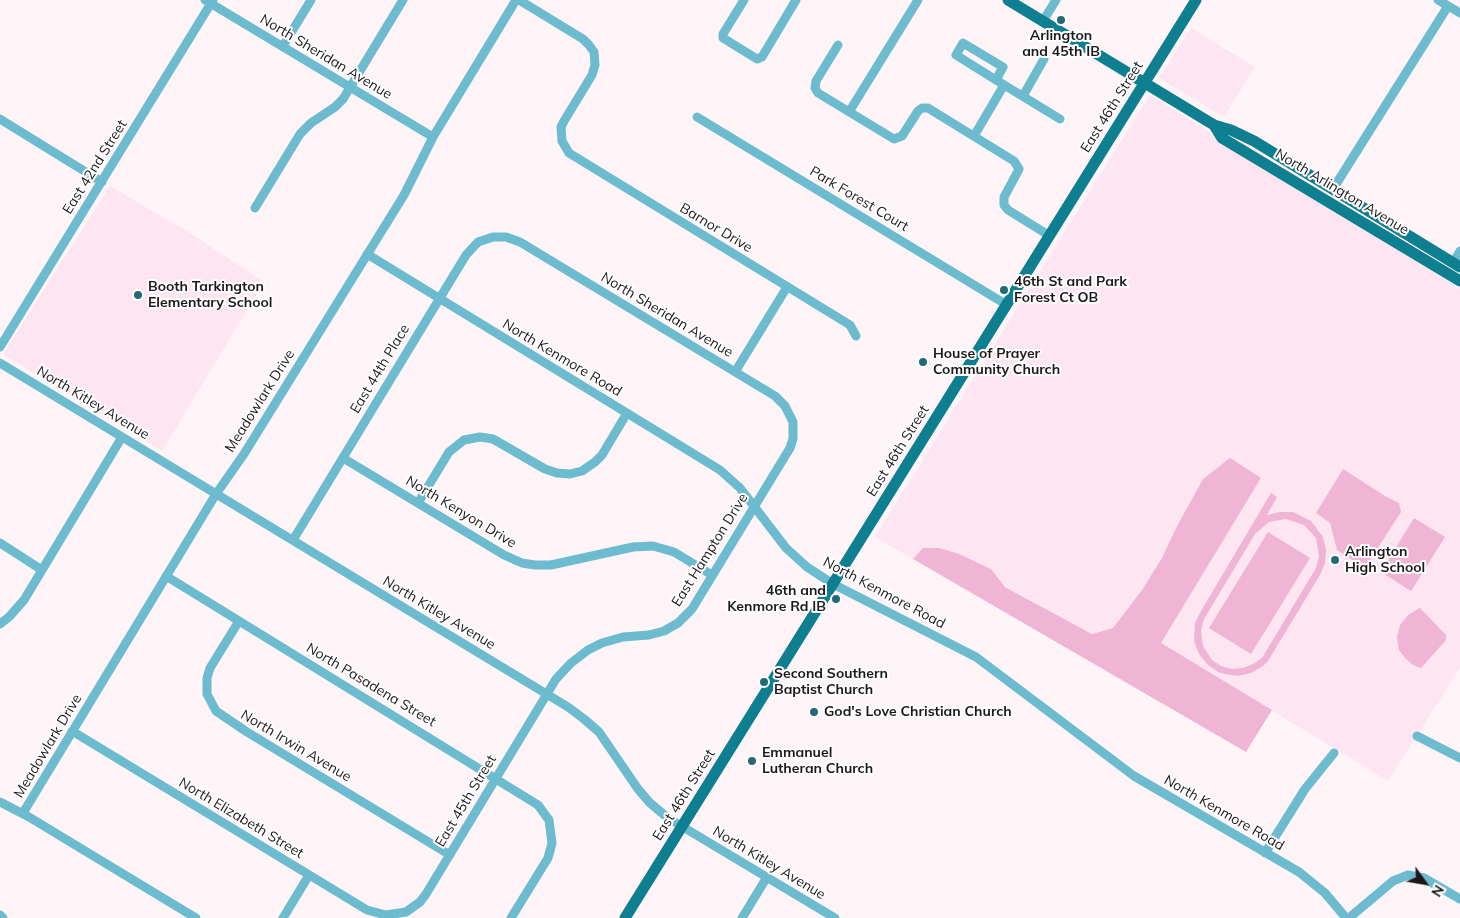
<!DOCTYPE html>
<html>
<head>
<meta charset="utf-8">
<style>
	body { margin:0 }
	#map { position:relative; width:1460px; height:918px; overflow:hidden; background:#fff5f9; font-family:Mulish,sans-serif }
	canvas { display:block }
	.north { position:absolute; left:1400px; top:858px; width:50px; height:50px; -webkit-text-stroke:4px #fff; paint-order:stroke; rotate:122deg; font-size:14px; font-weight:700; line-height:20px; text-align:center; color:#1d181b }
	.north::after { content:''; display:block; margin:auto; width:18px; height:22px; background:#1d181b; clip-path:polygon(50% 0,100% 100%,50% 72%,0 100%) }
</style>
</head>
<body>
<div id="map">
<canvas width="1460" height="918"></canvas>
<div class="north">N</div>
</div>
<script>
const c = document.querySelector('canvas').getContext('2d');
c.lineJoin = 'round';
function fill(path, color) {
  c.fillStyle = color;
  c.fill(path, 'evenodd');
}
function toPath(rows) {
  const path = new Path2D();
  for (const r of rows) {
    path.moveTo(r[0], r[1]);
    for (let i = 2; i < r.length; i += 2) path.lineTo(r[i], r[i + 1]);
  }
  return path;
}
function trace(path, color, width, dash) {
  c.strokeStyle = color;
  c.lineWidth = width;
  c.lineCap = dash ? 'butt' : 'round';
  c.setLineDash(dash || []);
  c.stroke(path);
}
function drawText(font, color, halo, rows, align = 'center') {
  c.font = font + ' Mulish,sans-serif';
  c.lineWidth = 4;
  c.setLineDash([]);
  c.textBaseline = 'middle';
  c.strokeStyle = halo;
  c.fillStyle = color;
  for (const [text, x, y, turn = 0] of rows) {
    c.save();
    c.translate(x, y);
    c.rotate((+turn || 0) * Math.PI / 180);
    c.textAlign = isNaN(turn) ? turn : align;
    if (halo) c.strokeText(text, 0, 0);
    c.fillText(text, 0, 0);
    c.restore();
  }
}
const built = toPath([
	[1191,28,1255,67,1224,117,1159,78],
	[1150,95,1460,289,1460,668,1388,781,1161,643,1261,478,1230,459,1203,479,1177,526,1162,558,1142,590,1113,628,1092,634,1005,586,991,569,923,548,913,559,875,537],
	[110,186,185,230,264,282,162,451,3,354]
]);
const green = toPath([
	[1230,458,1261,478,1161,643,1272,710,1246,752,913,559,923,548,939,548,959,554,991,569,1005,587,1092,634,1113,628,1142,590,1162,558,1177,526,1203,479],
	[1343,469,1385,496,1399,503,1401,512,1365,568,1337,550,1330,523,1316,513],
	[1271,493,1277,497,1267,515,1280,512,1293,512,1311,521,1323,537,1326,550,1325,563,1320,575,1268,661,1263,666,1251,673,1238,676,1225,674,1218,672,1207,664,1199,654,1194,641,1195,623,1201,611],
	[1286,519,1304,525,1316,538,1319,556,1316,568,1262,658,1253,664,1243,668,1232,669,1221,666,1212,660,1203,646,1201,630,1204,619,1255,534,1269,522],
	[1414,518,1445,537,1411,591,1381,572],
	[1268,532,1310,558,1251,654,1209,628],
	[1420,608,1446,635,1446,640,1421,668,1413,665,1405,658,1399,650,1397,637,1400,625,1408,615]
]);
const minor = toPath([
	[205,0,433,137],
	[519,0,583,39,589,45,594,52,595,65,592,75,564,121,561,127,562,141,569,153,850,325,856,336],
	[744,0,723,34,723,38,757,59,762,57,796,0],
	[1438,0,1460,13],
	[1043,21,1056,0],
	[838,45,816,81,815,88,818,93,894,139,902,136,918,111,922,108,928,108,1014,161,1019,169,1004,197,1004,205,1008,210,1050,236],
	[283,46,311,0],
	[996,80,1003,67,963,43,956,55,996,80,1060,119],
	[1023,96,1044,59],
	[849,112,918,0],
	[697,117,1007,305],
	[0,119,102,182],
	[974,136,1004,85],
	[1333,189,1448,6],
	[255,208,300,134,311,123,335,107,343,99,403,0],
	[367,254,720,470,740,488,786,548,807,567,833,584,976,657,1134,776,1299,872,1325,893,1346,918],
	[1453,263,1460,251],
	[0,347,213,0],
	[0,363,568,707,584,719,599,732,638,789,650,803,668,818,835,918],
	[735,372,787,287],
	[343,458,504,555,522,563,535,565,551,565,633,547,653,546,674,552,712,575],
	[418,503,449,452,464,440,480,437,493,439,545,469,557,473,570,474,582,471,595,462,602,455,627,413],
	[0,543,42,570],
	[166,576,538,805,549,820,552,843,548,858,511,918],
	[239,621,210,668,207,678,207,694,216,711,247,732,450,855],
	[0,624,9,617,24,600,122,437],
	[72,731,367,910,386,915,406,912,420,902,426,894,556,679,571,663,588,650,602,643,623,637,649,635,664,631,678,623,692,609,790,448,793,439,793,422,785,406,775,396,520,242,506,237,493,237,478,242,466,255,293,540],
	[1417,736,1460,758],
	[0,802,29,817,196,918],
	[23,813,216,494,244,454,404,195,433,137,516,0],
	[1265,853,1305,789,1334,753],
	[0,915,3,918],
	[283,918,309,875],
	[742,918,767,877],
	[1349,918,1393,881,1408,875,1424,878,1460,899]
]);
const major = toPath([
	[1008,0,1214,125,1231,130,1254,141,1460,267],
	[1214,125,1222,138,1460,281],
	[625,918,1196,0]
]);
const markers = [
	[1061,20,5,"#236978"],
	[1004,290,5,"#236978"],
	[138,295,5,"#236978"],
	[923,362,5,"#236978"],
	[1335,560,5,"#236978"],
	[836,599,5,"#236978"],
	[764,682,5,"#236978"],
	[814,712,5,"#236978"],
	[752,761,5,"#236978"]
];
const poiNames = [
	["Arlington",1061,36,"center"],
	["and 45th IB",1061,52,"center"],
	["46th St and Park",1014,282],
	["Forest Ct OB",1014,298],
	["Booth Tarkington",148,287],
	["Elementary School",148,303],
	["House of Prayer",933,354],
	["Community Church",933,370],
	["Arlington",1345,552],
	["High School",1345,568],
	["46th and",826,591,"right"],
	["Kenmore Rd IB",826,607,"right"],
	["Second Southern",774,674],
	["Baptist Church",774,690],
	["God's Love Christian Church",824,712],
	["Emmanuel",762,753],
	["Lutheran Church",762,769]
];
const streetNames = [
	["North Sheridan Avenue",326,57,31],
	["East 46th Street",1112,107,-58],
	["East 42nd Street",95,167,-58],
	["North Arlington Avenue",1342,192,31],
	["Park Forest Court",859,199,31],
	["Barnor Drive",716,228,31],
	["North Sheridan Avenue",667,315,31],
	["North Kenmore Road",562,358,31],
	["East 44th Place",380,369,-59],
	["Meadowlark Drive",260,401,-58],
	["North Kitley Avenue",93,403,31],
	["East 46th Street",898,451,-58],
	["North Kenyon Drive",461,512,31],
	["East Hampton Drive",710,550,-58],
	["North Kenmore Road",884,593,28],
	["North Kitley Avenue",439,613,31],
	["North Pasadena Street",371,685,31],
	["Meadowlark Drive",48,746,-59],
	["North Irwin Avenue",296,746,31],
	["East 46th Street",684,795,-58],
	["East 45th Street",466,801,-59],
	["North Kenmore Road",1224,813,30],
	["North Elizabeth Street",241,818,31],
	["North Kitley Avenue",769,863,31]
];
fill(built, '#fde5f1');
fill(green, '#f0b4d4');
trace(minor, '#6cbbce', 9);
trace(major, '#0e7e91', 11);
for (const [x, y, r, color] of markers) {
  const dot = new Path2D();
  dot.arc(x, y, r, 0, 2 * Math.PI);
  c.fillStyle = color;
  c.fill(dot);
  trace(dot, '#fff', 2);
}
drawText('bold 14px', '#1d181b', '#fff', poiNames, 'left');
drawText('14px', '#1d181b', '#fff', streetNames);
</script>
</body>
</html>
